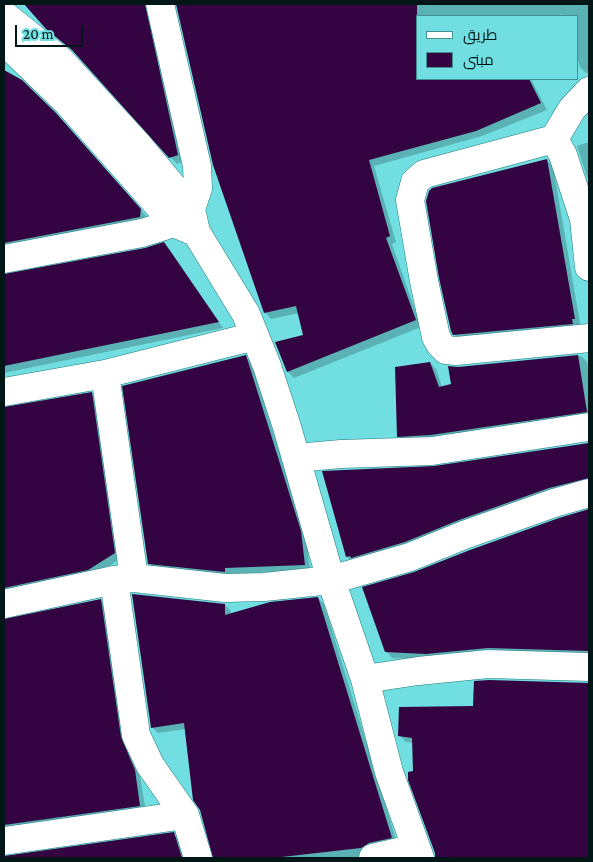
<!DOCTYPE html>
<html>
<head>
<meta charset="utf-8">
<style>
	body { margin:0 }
	#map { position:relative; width:593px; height:862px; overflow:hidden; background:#71dfe1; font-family:"Crimson Pro",Cairo,serif }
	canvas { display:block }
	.frame { position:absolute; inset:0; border:5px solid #011717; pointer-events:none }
	.legend { position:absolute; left:416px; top:15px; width:162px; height:65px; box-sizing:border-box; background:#71dfe1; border:1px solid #448f90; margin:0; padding:6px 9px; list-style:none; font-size:15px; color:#011717 }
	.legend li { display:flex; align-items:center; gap:10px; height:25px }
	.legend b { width:25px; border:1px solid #448f90 }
	.scale { position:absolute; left:15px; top:25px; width:68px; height:22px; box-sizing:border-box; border:2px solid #011717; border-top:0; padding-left:6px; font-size:15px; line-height:18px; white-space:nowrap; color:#011717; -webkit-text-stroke:4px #71dfe1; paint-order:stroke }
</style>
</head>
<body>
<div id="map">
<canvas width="593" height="862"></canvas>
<div class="frame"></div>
<ul class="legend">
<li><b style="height:6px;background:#fff"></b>طريق</li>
<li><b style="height:14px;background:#340342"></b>مبنى</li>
</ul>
<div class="scale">20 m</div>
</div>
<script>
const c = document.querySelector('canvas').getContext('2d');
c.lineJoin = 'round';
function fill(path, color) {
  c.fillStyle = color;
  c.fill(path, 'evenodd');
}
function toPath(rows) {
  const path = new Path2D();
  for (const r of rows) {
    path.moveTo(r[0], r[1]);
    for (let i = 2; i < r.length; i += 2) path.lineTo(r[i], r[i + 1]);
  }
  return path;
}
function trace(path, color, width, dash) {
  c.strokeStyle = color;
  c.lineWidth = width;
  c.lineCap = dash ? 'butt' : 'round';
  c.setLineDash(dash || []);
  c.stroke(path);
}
const shadow = toPath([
	[24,4,149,4,184,161,177,164,78,54,53,35],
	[178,4,589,4,589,72,586,73,580,67,577,57,577,16,563,16,562,14,558,16,417,16,417,79,531,79,547,110,482,136,374,166,396,242,392,244,421,327,294,378,288,372,277,343,304,336,299,313,271,319,265,312,180,15],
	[4,72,21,81,62,120,146,216,145,223,4,251],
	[589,142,589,183,577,146],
	[547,160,553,166,581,329,460,340,454,334,432,189],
	[164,244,170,250,223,328,4,373,4,275,145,250],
	[245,356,251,362,306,538,310,570,231,574,231,578,155,569,149,563],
	[581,356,587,362,589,376,589,418,404,442,398,436,430,363,436,369,442,387,452,385,458,368],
	[91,394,97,400,120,559,95,575,4,596,4,408],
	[589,444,589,481,353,563,347,557,434,468],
	[589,510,589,657,433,660,392,658,386,651,415,573,559,519],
	[318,598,324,604,397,843,365,858,214,858,186,729,158,733,152,727,225,605,231,611,231,615],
	[100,600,106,606,126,744,140,777,146,811,4,833,4,620],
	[489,681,589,684,589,858,436,858,415,771,414,743,406,742,400,736,474,708],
	[173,834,180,840,185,858,4,858]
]);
const building = toPath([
	[24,4,145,4,178,155,169,158,72,50,46,29],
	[176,4,417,4,417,79,529,79,541,103,476,131,369,160,390,236,386,238,416,320,287,372,275,342,303,335,296,306,264,313,213,165],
	[4,70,22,80,56,113,141,209,140,217,4,243],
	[547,159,575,319,572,319,573,324,453,335,451,331,439,278,426,201,429,191,432,188],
	[164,242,219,322,4,366,4,274,145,248],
	[246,355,301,531,305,565,225,568,225,572,148,564,122,386],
	[578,355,587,412,431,435,397,437,395,367,430,362,439,387,451,384,448,366,458,367],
	[92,392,115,553,88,570,4,588,4,407],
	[589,443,589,478,549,488,459,520,405,542,351,558,350,556,346,557,322,471,434,466],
	[589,509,589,651,488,648,426,654,385,652,362,587,414,572,470,550,559,518],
	[132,594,225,604,225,615,270,602,318,597,392,838,369,843,361,848,273,858,213,858,200,810,193,800,184,723,151,728],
	[101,599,121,737,135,770,140,806,4,825,4,619],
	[489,680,589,683,589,858,435,858,435,853,408,780,408,772,413,771,412,738,398,736,399,707,473,706,474,681],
	[174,832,182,858,4,858,4,856]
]);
const minor = toPath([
	[4,15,61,61,138,145,191,209,196,232,246,314,267,366,287,427,331,580,365,679,389,772,420,858],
	[4,41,67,102,174,223,190,230],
	[554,139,572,109,589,91],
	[4,259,142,233,174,223,191,209,198,188,197,166,160,4],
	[589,267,584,219,563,155,554,139,424,174,415,182,410,200,424,281,436,337,440,344,446,350,456,351,589,338],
	[105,374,134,578],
	[4,392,105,374,255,336],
	[296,458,341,454,432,451,589,427],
	[114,580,134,578,225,588,264,587,331,580,410,557,464,535,554,503,589,493],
	[4,604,114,580,136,735,150,765,185,815,198,858],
	[365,679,418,671,488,664,589,667],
	[4,841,185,815],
	[373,858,416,848]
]);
fill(shadow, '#0003');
fill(building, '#340342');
trace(minor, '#207a7c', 29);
trace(minor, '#fff', 28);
</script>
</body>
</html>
